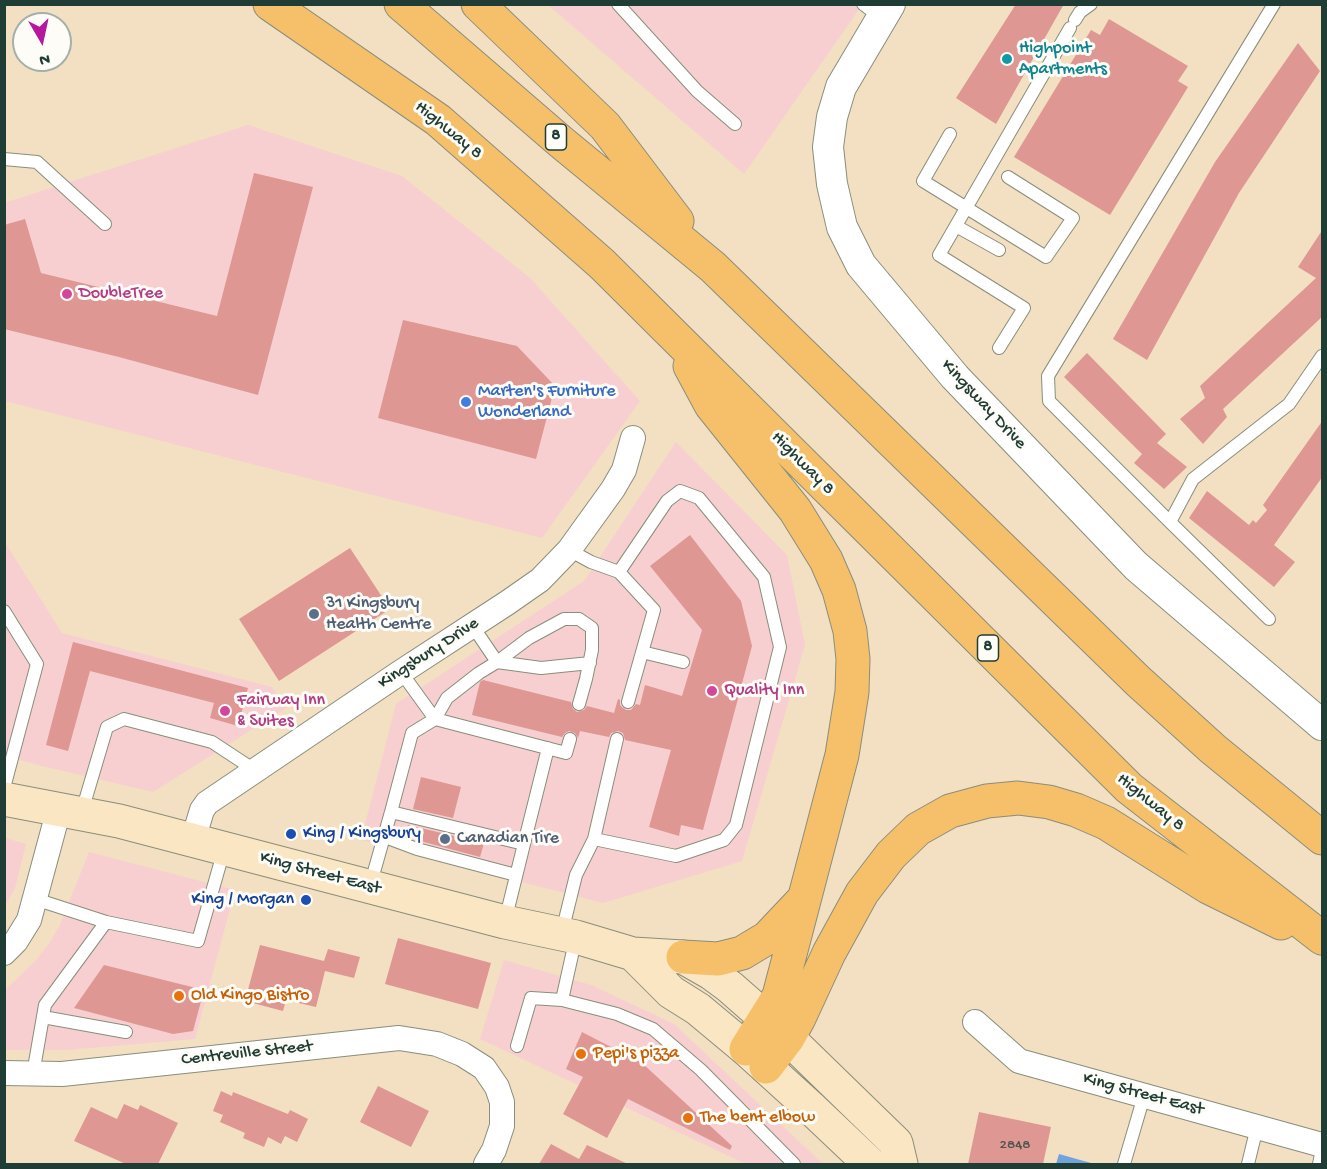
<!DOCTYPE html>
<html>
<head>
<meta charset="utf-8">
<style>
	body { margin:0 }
	#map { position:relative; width:1327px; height:1169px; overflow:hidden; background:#f3dfc2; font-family:"Gochi Hand",sans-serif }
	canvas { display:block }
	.frame { position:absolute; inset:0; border:6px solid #1f3d34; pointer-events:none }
	.north { position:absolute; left:12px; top:12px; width:60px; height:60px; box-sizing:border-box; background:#fdfcf7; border:2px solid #a4b0a9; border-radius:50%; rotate:171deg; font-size:16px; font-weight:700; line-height:24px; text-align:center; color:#1f3d34 }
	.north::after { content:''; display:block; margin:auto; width:21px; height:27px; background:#b5179e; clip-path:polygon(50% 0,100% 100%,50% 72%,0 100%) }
</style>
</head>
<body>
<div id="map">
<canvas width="1327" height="1169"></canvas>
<div class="frame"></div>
<div class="north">N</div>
</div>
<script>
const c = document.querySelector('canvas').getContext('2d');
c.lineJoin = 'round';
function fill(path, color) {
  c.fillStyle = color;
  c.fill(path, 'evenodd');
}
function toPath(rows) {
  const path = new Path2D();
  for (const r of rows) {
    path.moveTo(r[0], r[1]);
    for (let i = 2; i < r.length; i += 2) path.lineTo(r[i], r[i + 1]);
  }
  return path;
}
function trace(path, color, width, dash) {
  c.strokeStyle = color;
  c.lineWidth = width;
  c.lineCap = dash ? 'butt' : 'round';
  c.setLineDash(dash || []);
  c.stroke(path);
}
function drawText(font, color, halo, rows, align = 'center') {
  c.font = font + ' "Gochi Hand",sans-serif';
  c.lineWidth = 6;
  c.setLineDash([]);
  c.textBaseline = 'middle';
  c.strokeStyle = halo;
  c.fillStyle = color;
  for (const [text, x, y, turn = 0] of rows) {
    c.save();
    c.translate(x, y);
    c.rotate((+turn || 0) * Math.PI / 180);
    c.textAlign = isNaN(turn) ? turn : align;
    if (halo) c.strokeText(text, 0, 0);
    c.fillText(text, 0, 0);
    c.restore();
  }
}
const built = toPath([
	[548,5,862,5,744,174],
	[248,125,402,176,530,278,640,401,542,538,5,401,4,203],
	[676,442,787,555,805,645,742,861,603,903,361,840,396,704,584,581],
	[4,541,62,633,272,687,286,708,153,792,42,766,5,756],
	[5,838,26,844,15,888,5,906],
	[89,852,235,890,195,1039,67,1050,5,1050,5,990,36,960,49,944,60,925],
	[504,960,591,985,674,1024,823,1164,746,1164,480,1039]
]);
const water = toPath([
	[1059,1154,1091,1163,1091,1164,1056,1164]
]);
const building = toPath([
	[1016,4,1064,4,996,124,956,98],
	[1109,19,1188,66,1178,81,1188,87,1110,215,1014,157,1091,30,1100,35],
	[1298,43,1320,71,1239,193,1147,360,1113,339,1215,162],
	[254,173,313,187,258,395,119,357,4,329,4,225,25,219,41,273,217,316],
	[1323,229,1323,316,1223,409,1227,417,1203,444,1180,419,1205,398,1200,386,1316,278,1298,267],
	[403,320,517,346,555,386,536,459,378,418],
	[1087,353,1166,434,1157,443,1187,467,1164,489,1134,463,1142,454,1064,377],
	[1323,420,1323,476,1274,545,1295,562,1274,587,1189,518,1207,491,1249,525,1253,520,1256,523,1267,510,1263,505],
	[690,535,741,601,752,646,703,830,681,825,679,836,649,827,671,750,625,740,623,733,618,731,611,733,609,737,580,731,578,738,575,733,569,731,565,733,562,737,472,715,480,682,483,680,571,702,573,709,577,712,584,710,587,706,614,713,618,699,620,700,620,705,623,708,626,710,631,710,636,704,640,705,645,685,682,696,702,630,650,566],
	[350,548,390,609,279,681,239,619],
	[73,642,248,688,238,726,210,718,214,703,90,671,68,751,46,745],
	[421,777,461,787,453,818,413,809],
	[408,825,484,843,480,857,420,841,405,836],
	[398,938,491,963,478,1009,385,984],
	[260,945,324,961,328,949,360,957,354,978,325,971,316,1007,286,1000,283,1011,245,1001],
	[104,965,204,990,193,1031,173,1034,74,1008],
	[582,1032,642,1063,732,1146,730,1150,628,1099,607,1138,563,1114,583,1077,566,1069],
	[378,1086,429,1111,411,1147,360,1122],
	[221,1091,232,1096,233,1092,288,1114,290,1110,308,1119,297,1142,285,1136,281,1144,268,1137,264,1147,243,1138,245,1133,220,1122,223,1115,213,1111],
	[124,1104,138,1110,140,1105,178,1123,158,1164,126,1164,74,1141,91,1107,117,1119],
	[979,1112,1051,1127,1043,1164,968,1164],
	[551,1144,579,1159,587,1145,628,1164,539,1164]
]);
const service = toPath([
	[618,4,697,91,735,124],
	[863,4,881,18],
	[1274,4,1048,376,1049,401,1170,522,1193,479,1289,404,1322,356],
	[1075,20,1080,12,1091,4],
	[950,134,923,181,1046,257,1073,218,1008,177],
	[4,159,37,162,105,224],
	[956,226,999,250],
	[999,348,1024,308,939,255,1070,28],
	[1170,522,1269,619],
	[569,550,591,562,619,572,654,610,628,702],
	[4,611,37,664,4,788],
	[472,625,497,662,541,668,590,663],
	[642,652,683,662],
	[401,672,435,719,412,733,391,812,524,844,505,921],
	[570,739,566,753,435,719,447,698,479,673,497,662,529,638,564,619,579,619,592,628,592,650,586,679,579,704],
	[82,811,107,727,124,719,212,742,256,771],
	[385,837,417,849,516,875],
	[594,839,676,856,724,840,736,825,780,647,764,577,699,498,680,491,667,501,619,572],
	[524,844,548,748],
	[370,886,391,812],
	[35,899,106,922,198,941,224,850],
	[562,932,576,875,594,839,617,739],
	[562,1000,576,937],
	[43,1017,126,1032],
	[517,1046,531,998,562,1000,617,1014,653,1029,701,1070,794,1164],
	[33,1074,45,1005,106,922],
	[1124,1164,1144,1096],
	[1248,1164,1257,1127],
	[1319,1164,1322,1149]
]);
const minor = toPath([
	[193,840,202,810,207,803,401,672,507,603,540,580,569,550,613,489,624,470,633,438],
	[4,953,16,941,29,920,59,809],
	[975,1022,1019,1061,1322,1145],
	[4,1073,62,1074,399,1038,437,1044,462,1054,484,1068,497,1087,502,1102,502,1126,494,1150,486,1164]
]);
const tertiary = toPath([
	[890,4,841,87,832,117,828,147,832,184,842,227,861,265,955,377,1136,566,1322,725]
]);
const secondary = toPath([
	[4,799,119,821,505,922,576,937,633,954,683,957,711,973,730,987,788,1038,896,1143,901,1164],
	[633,954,671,992,698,1009,746,1049,811,1108,870,1164]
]);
const motorway = toPath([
	[270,4,438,120,602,264,1129,788,1322,938],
	[401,4,561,142,713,267,1138,681,1213,749,1322,838],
	[478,4,605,126,677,221],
	[690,366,711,405,795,510,826,560,839,590,850,631,853,659,852,692,842,755,779,996,746,1049],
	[683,957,718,959,742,953,767,938,802,901],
	[766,1067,788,1038,799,1018,829,953,862,893,891,855,918,829,950,811,987,801,1018,798,1049,802,1076,810,1106,823,1208,887,1281,923]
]);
const markers = [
	[1007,59,6,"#0f9aa8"],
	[67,294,6,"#d1479c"],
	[466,402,6,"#3f7fe0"],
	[314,614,6,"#5c6f8a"],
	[712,691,6,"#d1479c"],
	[225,711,6,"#d1479c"],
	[291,834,6,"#1a4fb4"],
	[445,839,6,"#5c6f8a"],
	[306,900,6,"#1a4fb4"],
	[179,996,6,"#e8710a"],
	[581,1054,6,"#e8710a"],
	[688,1118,6,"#e8710a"]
];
const numberNames = [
	["2848",1015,1146]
];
const shields = [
	[556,137,21],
	[988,648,21]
];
const shieldNames = [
	["8",556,137],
	["8",988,648]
];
const cultureNames = [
	["Highpoint",1019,49],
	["Apartments",1019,70]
];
const streetNames = [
	["Highway 8",448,131,39],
	["Kingsway Drive",983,405,47],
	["Highway 8",802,464,45],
	["Kingsbury Drive",429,654,-33],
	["Highway 8",1150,803,39],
	["King Street East",320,874,15],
	["Centreville Street",247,1054,-6],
	["King Street East",1143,1095,15]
];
const hotelNames = [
	["DoubleTree",79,294],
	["Quality Inn",724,691],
	["Fairway Inn",237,701],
	["& Suites",237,722]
];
const shopNames = [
	["Marten's Furniture",478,392],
	["Wonderland",478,413]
];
const serviceNames = [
	["31 Kingsbury",326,604],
	["Health Centre",326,625],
	["Canadian Tire",457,839]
];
const transitNames = [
	["King / Kingsbury",303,834],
	["King / Morgan",294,900,"right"]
];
const foodNames = [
	["Old Kingo Bistro",191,996],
	["Pepi's pizza",593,1054],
	["The bent elbow",700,1118]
];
fill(built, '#f7cfd0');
fill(water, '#71a4dd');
fill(building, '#de9793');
trace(service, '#898e7b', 14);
trace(minor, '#898e7b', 26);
trace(tertiary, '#898e7b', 32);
trace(secondary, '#898e7b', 35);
trace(motorway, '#898e7b', 35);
trace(service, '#fff', 12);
trace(minor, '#fff', 24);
trace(tertiary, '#fff', 30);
trace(secondary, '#fbe6c4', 33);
trace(motorway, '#f6c06b', 33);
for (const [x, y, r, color] of markers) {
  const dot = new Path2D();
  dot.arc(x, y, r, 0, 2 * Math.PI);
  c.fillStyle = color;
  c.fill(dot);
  trace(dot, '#fdfcf7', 2);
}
drawText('15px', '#4f544c', null, numberNames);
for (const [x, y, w] of shields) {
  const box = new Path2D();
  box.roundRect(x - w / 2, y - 13, w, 26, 4.5);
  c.fillStyle = '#fdfcf7';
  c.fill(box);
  trace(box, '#1f3d34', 1.5);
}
drawText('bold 16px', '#1f3d34', null, shieldNames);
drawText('18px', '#0d838f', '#fdfcf7', cultureNames, 'left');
drawText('18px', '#1f3d34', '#fdfcf7', streetNames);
drawText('18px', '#b23c85', '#fdfcf7', hotelNames, 'left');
drawText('18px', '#366cbe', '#fdfcf7', shopNames, 'left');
drawText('18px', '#4e5e75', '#fdfcf7', serviceNames, 'left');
drawText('18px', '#164399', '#fdfcf7', transitNames, 'left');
drawText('18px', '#c56008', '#fdfcf7', foodNames, 'left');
</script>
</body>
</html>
